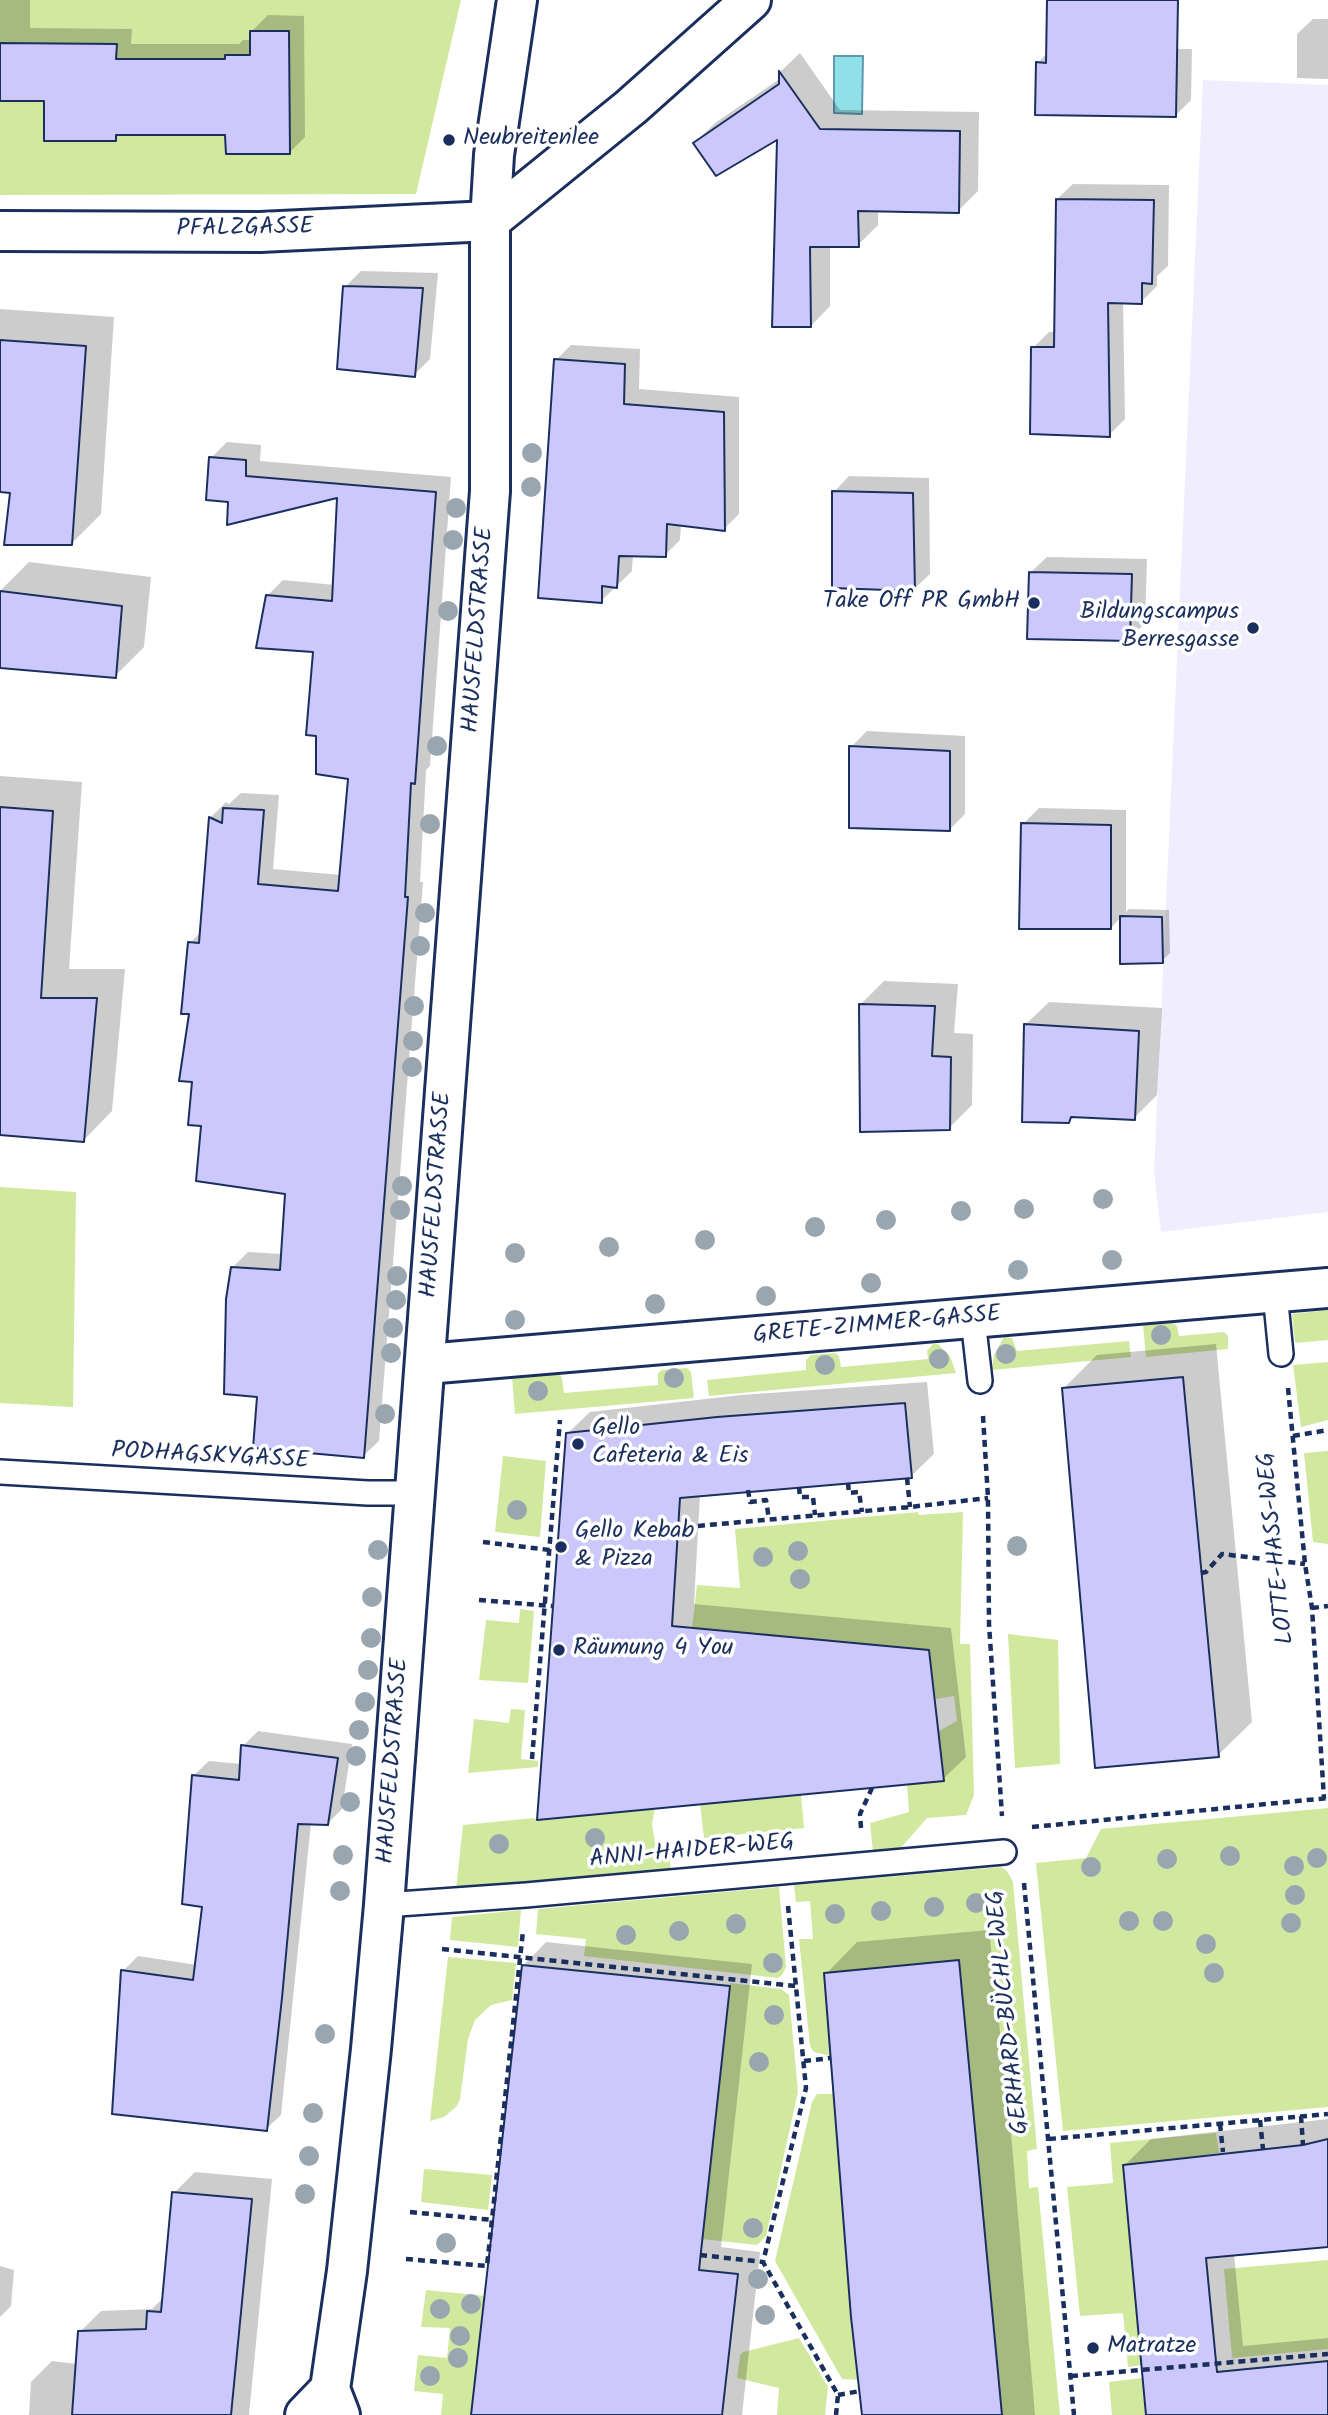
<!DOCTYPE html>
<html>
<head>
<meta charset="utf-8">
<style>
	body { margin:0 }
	canvas { display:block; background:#fff }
</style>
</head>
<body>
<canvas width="1328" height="2415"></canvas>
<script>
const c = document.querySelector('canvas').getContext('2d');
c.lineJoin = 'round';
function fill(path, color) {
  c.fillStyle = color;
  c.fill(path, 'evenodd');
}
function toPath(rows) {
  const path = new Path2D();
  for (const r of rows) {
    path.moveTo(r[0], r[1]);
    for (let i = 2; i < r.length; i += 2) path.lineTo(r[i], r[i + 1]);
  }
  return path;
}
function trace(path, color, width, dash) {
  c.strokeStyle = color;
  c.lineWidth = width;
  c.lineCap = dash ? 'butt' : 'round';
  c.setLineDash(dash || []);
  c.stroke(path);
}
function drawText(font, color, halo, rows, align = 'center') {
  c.font = font + ' Kalam,sans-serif';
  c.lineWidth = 7;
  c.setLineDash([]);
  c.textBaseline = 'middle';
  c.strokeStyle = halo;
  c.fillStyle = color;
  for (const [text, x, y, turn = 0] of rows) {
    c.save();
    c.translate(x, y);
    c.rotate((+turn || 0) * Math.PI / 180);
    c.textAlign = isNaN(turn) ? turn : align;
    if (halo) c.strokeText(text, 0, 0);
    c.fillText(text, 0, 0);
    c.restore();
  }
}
const built = toPath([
	[1203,80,1328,85,1328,1212,1161,1232,1154,1171]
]);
const green = toPath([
	[0,0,461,0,416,194,0,195],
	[0,1187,76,1192,73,1407,0,1403],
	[1328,1310,1328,1340,1295,1343,1292,1314],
	[1171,1322,1177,1326,1179,1336,1224,1332,1228,1336,1228,1349,1146,1357,1143,1325],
	[1004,1337,1012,1338,1017,1351,1129,1341,1131,1357,992,1370,994,1355],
	[933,1344,938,1344,950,1356,956,1373,709,1396,707,1380,806,1370,806,1360,811,1355,835,1353,839,1356,841,1367,928,1359,927,1351],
	[1328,1362,1328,1420,1301,1427,1293,1365],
	[687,1368,691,1372,694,1398,515,1414,512,1377,558,1372,562,1378,564,1393,658,1385,658,1373,662,1370],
	[1328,1451,1328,1544,1313,1542,1304,1453],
	[503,1456,546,1461,540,1537,495,1532],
	[918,1512,919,1515,963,1512,960,1644,970,1644,974,1795,966,1815,927,1818,899,1850,873,1852,870,1823,909,1812,907,1784,944,1781,939,1731,957,1721,954,1696,936,1699,929,1650,692,1628,697,1585,740,1588,735,1529],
	[520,1609,534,1611,528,1683,479,1680,486,1620,519,1623],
	[1008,1634,1058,1640,1060,1764,1015,1768],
	[511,1709,525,1710,521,1759,538,1761,538,1767,468,1773,474,1719,509,1723],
	[801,1794,804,1828,704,1838,700,1804],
	[655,1808,652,1824,655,1844,668,1843,671,1870,456,1889,463,1825,534,1818,537,1820],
	[1328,1808,1328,2107,1063,2131,1036,1863,1086,1858,1101,1829],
	[1001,1867,1007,1871,1013,1882,1037,2149,1027,2151,1029,2188,1038,2187,1060,2415,1002,2415,959,1960,825,1973,831,2056,814,2052,810,2046,799,1939,813,1939,810,1901,796,1902,794,1885],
	[779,1887,786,1967,782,1975,778,1978,584,1956,586,1939,536,1934,538,1909],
	[521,1910,518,1947,450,1940,452,1917],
	[448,1957,516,1963,512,2000,491,2005,475,2020,468,2039,460,2099,457,2106,444,2117,430,2121],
	[730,1983,781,1989,789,1995,798,2092,766,2236,757,2245,702,2239],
	[817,2094,834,2094,851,2317,859,2380,842,2379,775,2261,812,2102],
	[1216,2133,1219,2153,1123,2165,1142,2365,1128,2367,1123,2313,1080,2316,1067,2187,1113,2183,1110,2143],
	[424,2169,492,2175,488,2210,421,2202],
	[1328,2260,1328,2349,1232,2358,1224,2269],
	[426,2290,486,2296,471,2415,441,2415,443,2394,414,2391,418,2355,447,2358,450,2328,421,2327],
	[799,2338,828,2387,825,2415,777,2415,779,2388,737,2378,740,2355,743,2352],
	[1142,2378,1145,2415,1112,2415,1109,2382]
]);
const water = toPath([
	[834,56,863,56,862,114,834,113,834,56]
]);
const shadow = toPath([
	[0,0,30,0,30,28,132,29,131,44,239,44,243,40,252,40,252,31,268,15,304,16,305,137,289,153,227,133,121,133,115,139,46,99,0,99],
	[1048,0,1108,0,1107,48,1192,49,1191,100,1175,116,1038,63,1047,53],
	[1313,19,1328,19,1328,79,1297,78,1297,34],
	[800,53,840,110,979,112,978,191,958,211,878,210,878,225,858,245,830,245,830,306,811,326,779,136,695,143,715,123,781,78,781,71],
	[1073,184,1169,185,1168,266,1157,276,1157,286,1141,302,1123,302,1125,419,1109,435,1033,348,1049,332,1056,332,1057,199],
	[361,271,438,273,430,359,414,375,345,287],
	[0,309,114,317,101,514,72,543,11,492,0,490],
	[571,345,640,349,639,389,739,397,739,514,724,529,681,524,680,540,665,555,633,554,632,571,601,601,556,360],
	[227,442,261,445,260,461,451,477,430,766,426,770,420,882,423,882,379,1441,363,1456,259,1396,232,1268,248,1252,283,1254,287,1192,202,1124,193,1080,190,943,202,931,211,817,226,802,229,804,241,793,279,795,273,869,341,875,349,777,315,651,267,596,283,580,335,585,339,495,230,501,211,458],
	[849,476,929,478,930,574,914,589,834,492],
	[1047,557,1147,559,1145,623,1129,639,1031,572],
	[29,562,151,577,144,647,115,676,0,666,0,591],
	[867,731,965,736,965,814,950,829,851,747],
	[0,776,82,782,69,969,125,969,112,1111,83,1141,0,1134],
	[1039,808,1126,810,1126,912,1129,909,1169,910,1170,953,1162,961,1122,916,1111,928,1023,824],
	[884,981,958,984,954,1033,973,1034,972,1105,949,1128,861,1004],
	[1049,1002,1162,1008,1157,1095,1134,1118,1074,1116,1068,1122,1025,1025],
	[1216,1344,1252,1722,1218,1755,1063,1389,1097,1355],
	[927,1382,934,1454,911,1476,700,1494,694,1604,951,1628,966,1757,943,1779,538,1818,567,1434,590,1412,741,1395],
	[258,1731,352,1744,342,1809,328,1823,311,1823,281,2115,266,2129,123,1971,138,1956,197,1965,204,1906,194,1775,209,1761,242,1764,243,1746],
	[989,1930,1012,2144,1035,2415,864,2415,826,1974,857,1942],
	[546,1942,752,1964,721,2247,760,2252,742,2415,473,2415,523,1966],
	[1328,2119,1328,2245,1234,2254,1243,2346,1328,2338,1328,2415,1147,2415,1124,2166,1151,2139],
	[195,2172,272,2179,249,2415,29,2415,31,2382,52,2361,77,2364,80,2332,101,2311,152,2309,164,2297,174,2193],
	[0,2266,14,2270,11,2306,0,2317]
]);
const building = toPath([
	[1047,0,1178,0,1176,117,1035,115,1036,62,1046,63,1047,0],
	[250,31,289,31,290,154,226,154,225,135,116,135,116,141,44,141,44,101,0,101,0,43,117,44,116,59,225,59,225,55,250,55,250,31],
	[779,71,820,129,960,131,959,213,858,211,859,247,810,247,811,327,772,327,777,140,716,176,693,143,779,84,779,71],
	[1056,199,1154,200,1152,284,1142,283,1142,304,1108,303,1110,437,1030,434,1031,347,1054,347,1056,199],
	[343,286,423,288,415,377,337,369,343,286],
	[0,340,86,346,72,545,4,545,10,493,0,492,0,340],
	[554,359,625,364,624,404,724,412,725,531,667,524,666,557,619,556,617,588,602,586,602,603,538,598,554,359],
	[209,457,246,460,246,476,436,492,415,784,411,783,405,897,408,897,364,1458,253,1448,257,1397,224,1394,226,1299,231,1267,280,1270,285,1194,196,1181,201,1126,188,1125,192,1082,179,1081,189,1014,181,1014,188,942,199,943,209,817,222,823,223,808,264,810,258,884,338,891,348,779,316,774,316,736,306,735,313,652,256,648,266,595,332,601,337,498,227,525,228,502,206,500,209,457],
	[832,491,913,493,915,591,832,588,832,491],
	[1029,572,1132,574,1130,641,1027,639,1029,572],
	[0,591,122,606,116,678,0,668,0,591],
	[849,746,950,751,950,831,849,828,849,746],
	[0,807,53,811,41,998,97,998,84,1142,0,1135,0,807],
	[1021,823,1111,825,1111,929,1019,929,1021,823],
	[1120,916,1162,917,1163,963,1120,964,1120,916],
	[859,1004,935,1006,932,1056,951,1057,950,1130,860,1132,859,1004],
	[1024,1024,1139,1031,1135,1120,1071,1117,1069,1123,1022,1122,1024,1024],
	[1183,1377,1219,1757,1095,1768,1062,1388,1183,1377],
	[905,1403,912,1478,680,1498,672,1626,929,1650,944,1781,537,1820,566,1433,717,1417,905,1403],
	[241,1745,338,1758,328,1825,298,1824,282,1998,267,2131,112,2114,121,1970,193,1980,202,1907,182,1904,192,1775,239,1780,241,1745],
	[959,1960,1002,2415,862,2415,851,2317,824,1973,959,1960],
	[522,1965,730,1986,699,2270,738,2274,722,2415,471,2415,522,1965],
	[1328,2139,1328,2247,1206,2258,1217,2372,1328,2361,1328,2415,1146,2415,1123,2165,1303,2145,1328,2139],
	[172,2192,252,2199,231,2415,72,2415,78,2331,146,2329,147,2311,161,2312,172,2192]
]);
const path = toPath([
	[1288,1388,1305,1564,1312,1608,1324,1799],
	[983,1416,988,1498,989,1624,1002,1816],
	[1293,1436,1328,1430],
	[907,1478,910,1507],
	[848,1483,849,1493,859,1492,862,1512],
	[799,1487,800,1497,813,1497,815,1515],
	[748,1490,750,1502,766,1500,769,1519],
	[686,1527,910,1507,988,1498],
	[483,1542,550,1550],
	[1201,1573,1206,1572,1222,1554,1305,1564],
	[479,1600,552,1606],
	[1312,1608,1328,1606],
	[532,1759,560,1420],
	[1032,1827,1328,1798],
	[861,1828,860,1814,872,1788],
	[1024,1883,1074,2415],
	[788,1906,806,2088,763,2262,838,2395,836,2415],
	[442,1949,796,1986],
	[804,2061,831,2058],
	[1301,2116,1303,2145],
	[1260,2120,1263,2149],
	[1220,2124,1223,2152],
	[1049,2139,1328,2114],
	[410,2212,493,2220],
	[700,2255,763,2262],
	[406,2259,487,2266,523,1931],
	[1071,2376,1328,2354],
	[838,2395,860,2391]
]);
const service = toPath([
	[1275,1293,1281,1354],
	[973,1319,980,1381],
	[0,1472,368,1493,416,1493],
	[384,1905,526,1895,1004,1852]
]);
const minor = toPath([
	[0,231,260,232,490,221],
	[426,1364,1328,1288]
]);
const tertiary = toPath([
	[490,221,631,107,751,0],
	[305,2415,330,2389],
	[340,2415,330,2389,347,2271,371,2049,384,1905,490,491,490,221,494,155,517,0]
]);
const trees = [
	[532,453],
	[531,487],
	[456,508],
	[453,540],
	[448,611],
	[437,746],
	[430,824],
	[425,913],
	[420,946],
	[414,1006],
	[413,1041],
	[412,1067],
	[402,1186],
	[1103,1199],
	[1024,1209],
	[400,1210],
	[961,1211],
	[886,1220],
	[815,1227],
	[705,1240],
	[609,1247],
	[515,1253],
	[1112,1260],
	[1018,1270],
	[397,1276],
	[871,1283],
	[766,1296],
	[396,1300],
	[655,1304],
	[515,1320],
	[393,1328],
	[1161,1335],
	[391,1353],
	[1006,1354],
	[939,1359],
	[825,1365],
	[674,1378],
	[538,1391],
	[385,1414],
	[517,1510],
	[1017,1546],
	[378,1550],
	[798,1551],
	[763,1557],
	[800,1579],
	[372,1597],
	[371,1638],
	[368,1670],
	[365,1702],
	[359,1730],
	[356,1756],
	[350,1802],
	[595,1838],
	[499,1844],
	[343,1855],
	[1230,1856],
	[1317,1858],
	[1167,1859],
	[1294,1866],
	[1091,1867],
	[340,1891],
	[1295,1895],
	[976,1903],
	[934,1907],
	[881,1911],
	[835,1914],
	[1129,1921],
	[1163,1921],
	[1291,1923],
	[736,1924],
	[679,1931],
	[626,1935],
	[1206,1944],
	[773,1963],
	[1214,1973],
	[774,2015],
	[325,2034],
	[759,2062],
	[313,2113],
	[309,2156],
	[305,2194],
	[753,2228],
	[446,2243],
	[758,2279],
	[471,2304],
	[440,2309],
	[765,2315],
	[460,2336],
	[458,2358],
	[430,2376]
];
const markers = [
	[449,140,7,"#1b2f5e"],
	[1034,603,7,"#1b2f5e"],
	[1253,628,7,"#1b2f5e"],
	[578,1444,7,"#1b2f5e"],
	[561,1547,7,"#1b2f5e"],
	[559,1650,7,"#1b2f5e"],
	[1093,2348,7,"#1b2f5e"]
];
const poiNames = [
	["Neubreitenlee",463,140],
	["Take Off PR GmbH",1020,603,"right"],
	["Bildungscampus",1239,614,"right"],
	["Berresgasse",1239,642,"right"],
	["Gello",592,1430],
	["Cafeteria & Eis",592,1458],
	["Gello Kebab",575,1533],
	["& Pizza",575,1561],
	["Räumung 4 You",573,1650],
	["Matratze",1107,2348]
];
const streetNames = [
	["PFALZGASSE",245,230,-1],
	["HAUSFELDSTRASSE",480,630,-86],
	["HAUSFELDSTRASSE",438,1195,-86],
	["GRETE-ZIMMER-GASSE",877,1327,-5],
	["PODHAGSKYGASSE",210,1458,3],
	["LOTTE-HASS-WEG",1278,1548,-96],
	["HAUSFELDSTRASSE",395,1761,-86],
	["ANNI-HAIDER-WEG",692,1853,-5],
	["GERHARD-BÜCHL-WEG",1010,2012,-96]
];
fill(built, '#f0eefe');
fill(green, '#d0e99f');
fill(water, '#8fe0e7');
trace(water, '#6199b0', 2);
fill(shadow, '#0003');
fill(building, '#ccc8fb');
trace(building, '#1b2f5e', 2);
trace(service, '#1b2f5e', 28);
trace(minor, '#1b2f5e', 44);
trace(tertiary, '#1b2f5e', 44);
trace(path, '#1b2f5e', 4.5, [7, 5]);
trace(service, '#fff', 23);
trace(minor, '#fff', 38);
trace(tertiary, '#fff', 38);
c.fillStyle = '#9aa6af';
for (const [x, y] of trees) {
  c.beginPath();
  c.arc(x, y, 10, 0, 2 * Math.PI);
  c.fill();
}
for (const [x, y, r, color] of markers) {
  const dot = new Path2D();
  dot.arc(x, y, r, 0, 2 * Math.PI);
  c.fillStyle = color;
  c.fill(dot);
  trace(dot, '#fff', 2.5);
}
drawText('24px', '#1b2f5e', '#fff', poiNames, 'left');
drawText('24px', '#1b2f5e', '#fff', streetNames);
</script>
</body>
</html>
